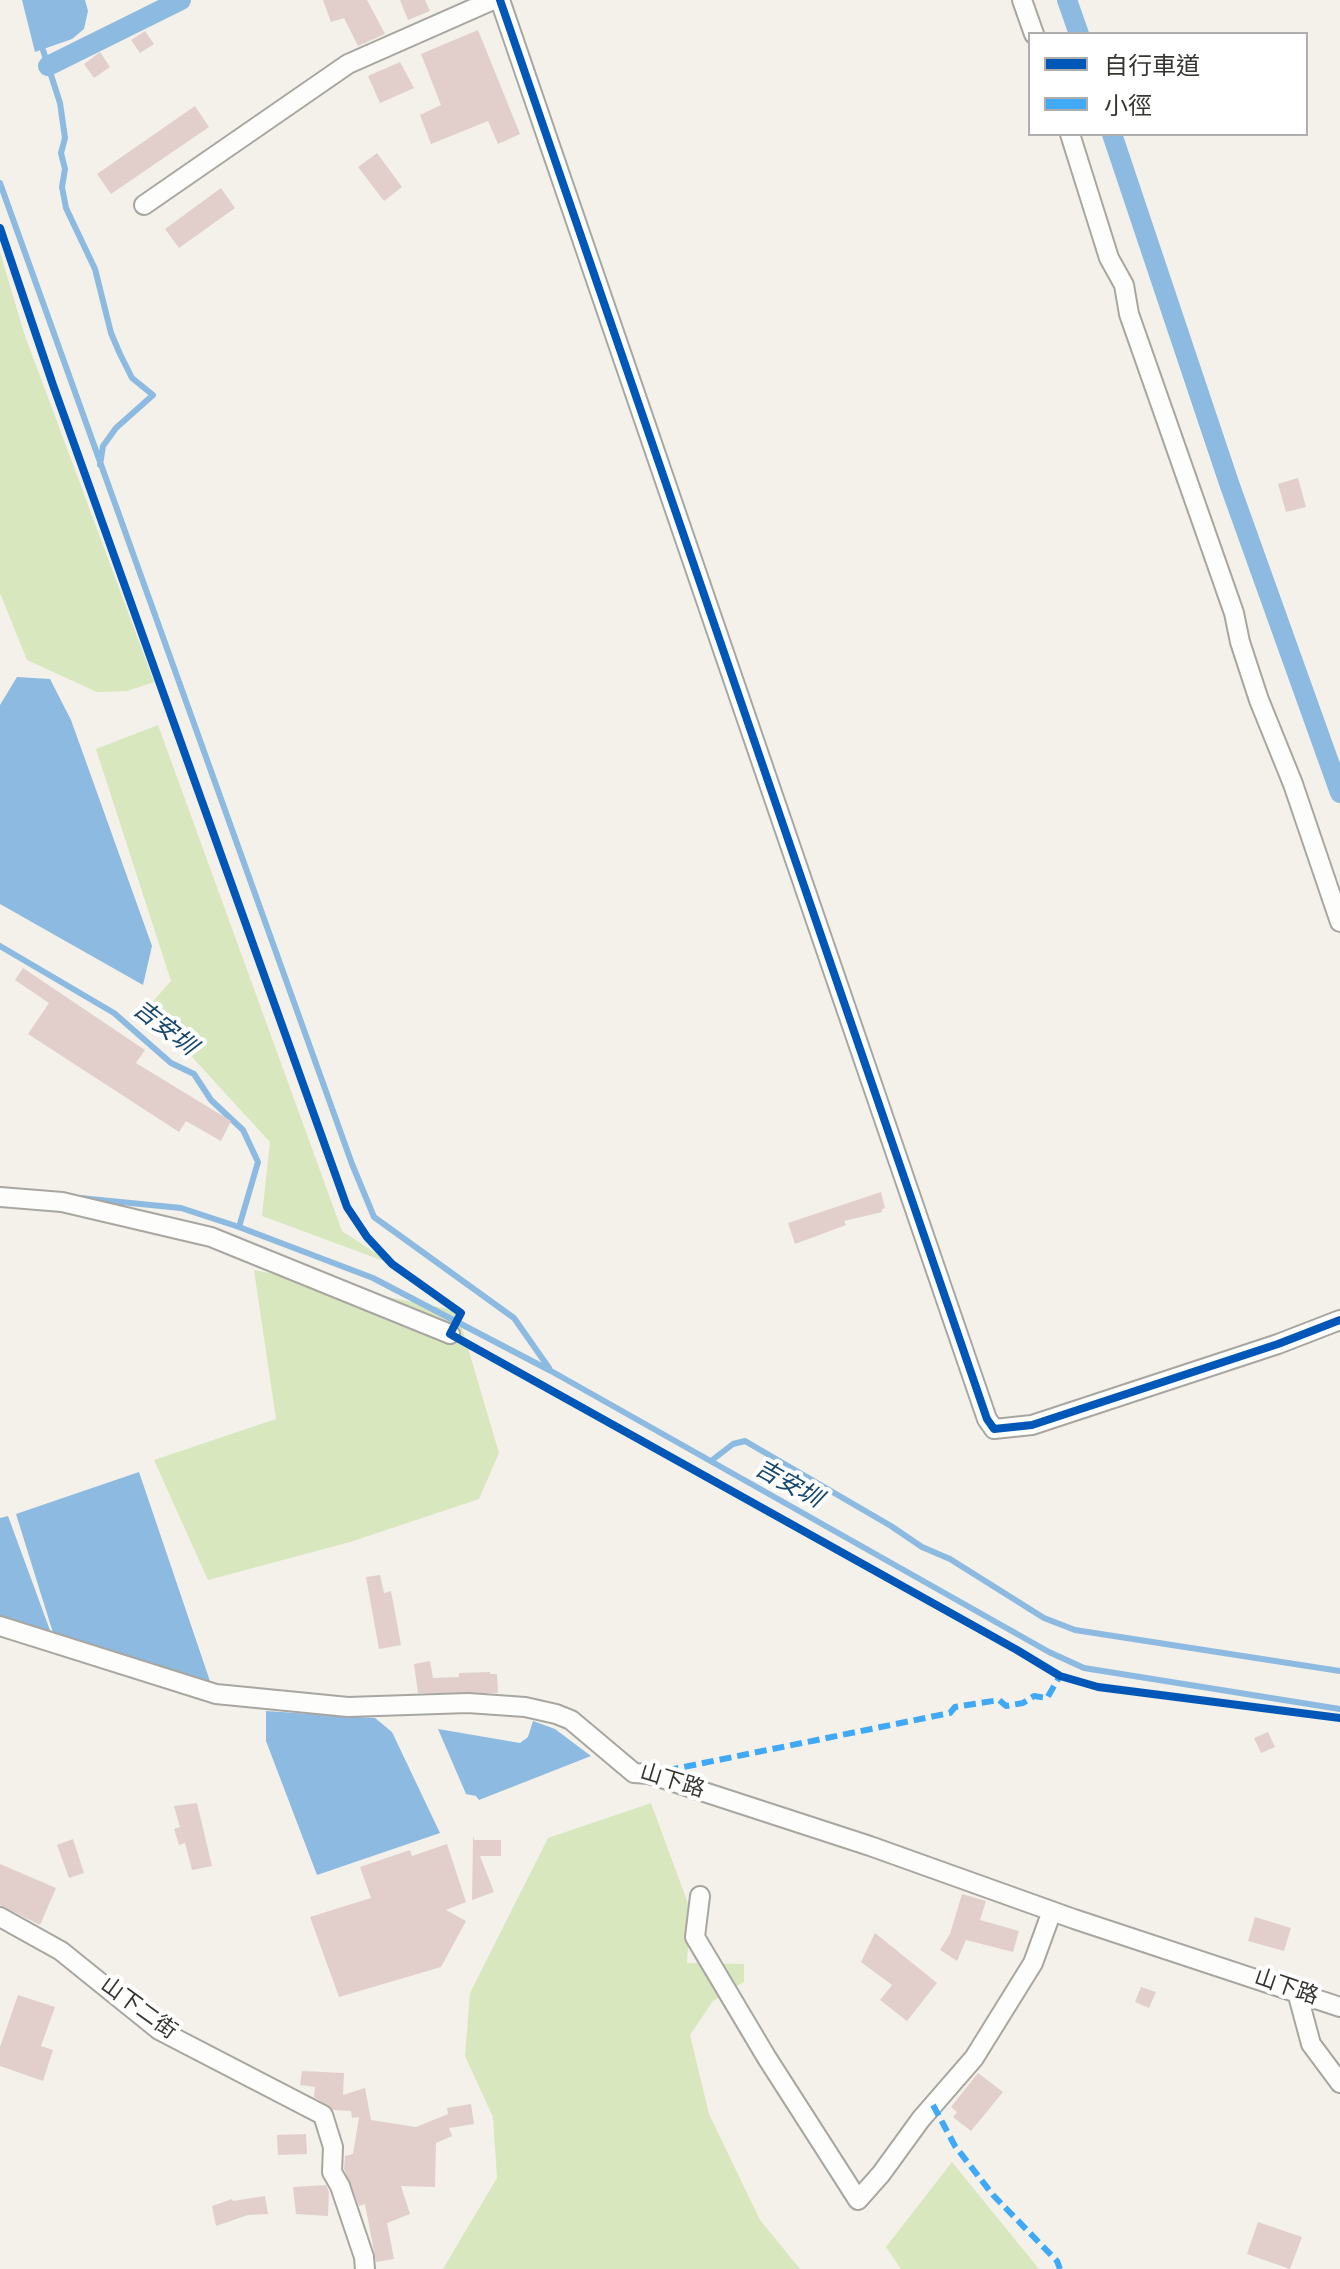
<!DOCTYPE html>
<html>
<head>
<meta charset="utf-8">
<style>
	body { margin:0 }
	#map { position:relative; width:1340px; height:2269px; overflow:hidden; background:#f3f1ea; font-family:Poppins,"Noto Sans TC",sans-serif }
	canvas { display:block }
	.legend { position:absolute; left:1028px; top:32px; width:280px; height:104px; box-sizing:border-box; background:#fff; border:2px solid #afaeac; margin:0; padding:10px 14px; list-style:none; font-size:24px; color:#363530 }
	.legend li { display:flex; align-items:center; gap:16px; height:40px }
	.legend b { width:40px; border:2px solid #afaeac }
</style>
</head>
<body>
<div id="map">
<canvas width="1340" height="2269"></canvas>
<ul class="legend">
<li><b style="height:10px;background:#0057b8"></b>自行車道</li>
<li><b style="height:10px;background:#3fa9f5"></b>小徑</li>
</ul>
</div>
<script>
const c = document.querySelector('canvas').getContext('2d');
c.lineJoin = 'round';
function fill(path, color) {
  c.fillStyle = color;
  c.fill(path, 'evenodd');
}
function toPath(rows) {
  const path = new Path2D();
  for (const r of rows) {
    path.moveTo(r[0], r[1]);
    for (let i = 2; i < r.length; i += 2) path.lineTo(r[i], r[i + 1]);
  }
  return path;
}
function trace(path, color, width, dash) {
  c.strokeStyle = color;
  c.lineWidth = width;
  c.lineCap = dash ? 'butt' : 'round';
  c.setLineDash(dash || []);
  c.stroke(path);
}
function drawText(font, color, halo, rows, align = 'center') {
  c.font = font + ' Poppins,"Noto Sans TC",sans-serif';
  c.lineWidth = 8;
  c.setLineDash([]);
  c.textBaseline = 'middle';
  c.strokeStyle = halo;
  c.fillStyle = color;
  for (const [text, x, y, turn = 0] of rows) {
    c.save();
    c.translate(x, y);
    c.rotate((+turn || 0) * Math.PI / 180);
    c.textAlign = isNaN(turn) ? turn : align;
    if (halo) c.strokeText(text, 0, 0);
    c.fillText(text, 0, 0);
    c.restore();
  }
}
const green = toPath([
	[0,252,24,333,154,682,127,691,97,692,27,660,0,593],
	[158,725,342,1231,392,1264,262,1216,270,1142,147,1008,171,981,96,749],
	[254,1270,457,1311,499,1453,479,1499,350,1542,208,1580,154,1460,276,1419],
	[651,1803,690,1909,687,1963,744,1964,744,1982,713,2001,690,2035,709,2114,760,2220,800,2269,443,2269,497,2178,493,2117,465,2056,470,1993,548,1838],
	[952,2162,1039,2269,901,2269,886,2247]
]);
const water = toPath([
	[22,0,85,0,88,11,84,29,72,39,35,52],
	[17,677,50,679,71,720,152,946,143,985,0,904,0,705],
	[139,1472,213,1690,54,1636,16,1514],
	[8,1516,51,1633,0,1619,0,1518],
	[266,1711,375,1718,392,1732,440,1833,317,1875,266,1741],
	[533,1721,555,1729,591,1756,479,1800,476,1796,466,1794,438,1729,520,1743,528,1737]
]);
const stream = toPath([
	[43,50,60,103,65,138,61,153,65,169,62,187,66,208,95,269,111,333,120,354,132,378,153,395,116,428,103,446,100,465],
	[0,183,352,1164,374,1217,514,1318,549,1368],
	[0,946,114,1013,171,1063,194,1074,211,1100,243,1130,258,1162,239,1227],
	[80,1198,181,1208,239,1227,373,1278,551,1371,1049,1652,1084,1668,1340,1709],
	[711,1461,733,1444,745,1441,891,1526,922,1547,950,1559,1044,1618,1075,1630,1340,1671]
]);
const canal = toPath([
	[1067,0,1079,34],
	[48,66,181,0],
	[1112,134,1229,483,1340,793]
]);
const building = toPath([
	[323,0,367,0,385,34,358,46,344,18,331,22],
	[400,0,425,0,430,11,408,20],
	[478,30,520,134,498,144,488,121,431,144,420,115,441,105,421,54],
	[145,31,154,44,140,53,131,40],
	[100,52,110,67,94,78,84,64],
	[400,62,414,88,380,103,368,76],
	[195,106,209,127,111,194,97,174],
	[377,153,402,187,384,201,358,167],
	[221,188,235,208,179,248,165,229],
	[1298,478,1306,507,1286,512,1278,484],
	[23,968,145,1050,136,1063,231,1121,221,1141,186,1121,179,1132,28,1034,49,1003,15,980],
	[881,1192,885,1208,882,1209,882,1212,844,1221,846,1225,795,1244,788,1223],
	[380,1575,384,1593,391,1591,401,1645,379,1649,366,1577],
	[430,1661,433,1678,459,1677,459,1673,490,1672,490,1674,497,1674,498,1693,418,1693,414,1664],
	[1268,1732,1275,1747,1261,1753,1254,1738],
	[197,1803,212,1866,192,1870,185,1843,179,1845,174,1829,180,1827,174,1806],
	[473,1836,474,1840,501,1840,501,1856,480,1856,494,1892,472,1900],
	[73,1839,84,1873,69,1878,57,1845],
	[447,1844,466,1902,446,1910,466,1921,441,1967,339,1997,310,1917,371,1898,360,1867,410,1850,412,1856],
	[0,1864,56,1888,40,1925,0,1905],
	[962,1894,986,1901,980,1920,1019,1931,1013,1952,966,1940,957,1961,940,1950,950,1934],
	[1255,1917,1291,1928,1284,1951,1248,1941],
	[875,1933,937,1983,907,2021,880,2000,892,1985,861,1962],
	[1141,1987,1156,1992,1149,2008,1135,2002],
	[18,1995,55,2007,41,2046,53,2050,43,2081,0,2066,0,2047],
	[302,2071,344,2073,343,2095,365,2088,371,2120,416,2127,448,2114,447,2108,471,2104,474,2124,449,2128,452,2136,436,2143,435,2187,401,2186,410,2214,387,2223,394,2259,376,2262,365,2204,359,2206,344,2169,345,2156,353,2154,359,2117,352,2118,351,2111,334,2110,314,2097,315,2087,300,2085],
	[978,2073,1003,2092,971,2131,953,2117,957,2112,951,2107],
	[306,2134,307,2154,278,2155,277,2135],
	[326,2185,329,2192,328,2216,296,2214,293,2187],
	[265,2196,268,2214,248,2215,216,2226,212,2206,232,2199,233,2201],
	[1258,2222,1302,2237,1290,2269,1247,2254]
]);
const minor = toPath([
	[500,0,987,1419,994,1429,1032,1425,1278,1344,1340,1320],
	[1022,0,1034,34],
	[1070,134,1109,258,1124,285,1129,314,1234,613,1240,642,1259,700,1293,784,1340,922],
	[144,205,348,64,493,0],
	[0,1197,62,1202,211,1237,450,1334],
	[0,1626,216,1694,348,1707,468,1703,525,1707,556,1714,571,1720,634,1773,649,1774,870,1846,1074,1919,1340,2007],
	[700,1896,695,1937,767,2058,858,2200,881,2174,921,2119,974,2058,1033,1963,1052,1911],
	[0,1917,61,1951,159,2030,323,2115,333,2147,332,2172,340,2186,364,2257,365,2269],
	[1297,1992,1311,2044,1340,2083]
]);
const quiet = toPath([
	[649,1774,950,1713,955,1707,999,1700,1006,1706,1023,1703,1034,1696,1047,1698,1060,1676],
	[933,2105,955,2146,993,2195,1057,2261,1060,2269]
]);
const cycleway = toPath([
	[500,0,987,1419,994,1429,1032,1425,1278,1344,1340,1320],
	[0,228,53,385,347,1207,367,1237,392,1264,461,1313,450,1334,1017,1650,1060,1676,1098,1687,1340,1718]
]);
const streetNames = [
	["山下路",672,1782,17],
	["山下路",1286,1988,19],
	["山下二街",138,2009,36]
];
const waterNames = [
	["吉安圳",164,1029,38],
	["吉安圳",788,1485,29]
];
fill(green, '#d8e7bd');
fill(water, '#8dbae1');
trace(stream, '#8dbae1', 6);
trace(canal, '#8dbae1', 20);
fill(building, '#e2cfcc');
trace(minor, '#a8a6a1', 22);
trace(minor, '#fdfdfc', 18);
trace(quiet, '#3fa9f5', 6, [12, 6]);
trace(cycleway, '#0057b8', 8);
drawText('22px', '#363530', '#fff', streetNames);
drawText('italic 24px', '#16476e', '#fff', waterNames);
</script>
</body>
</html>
